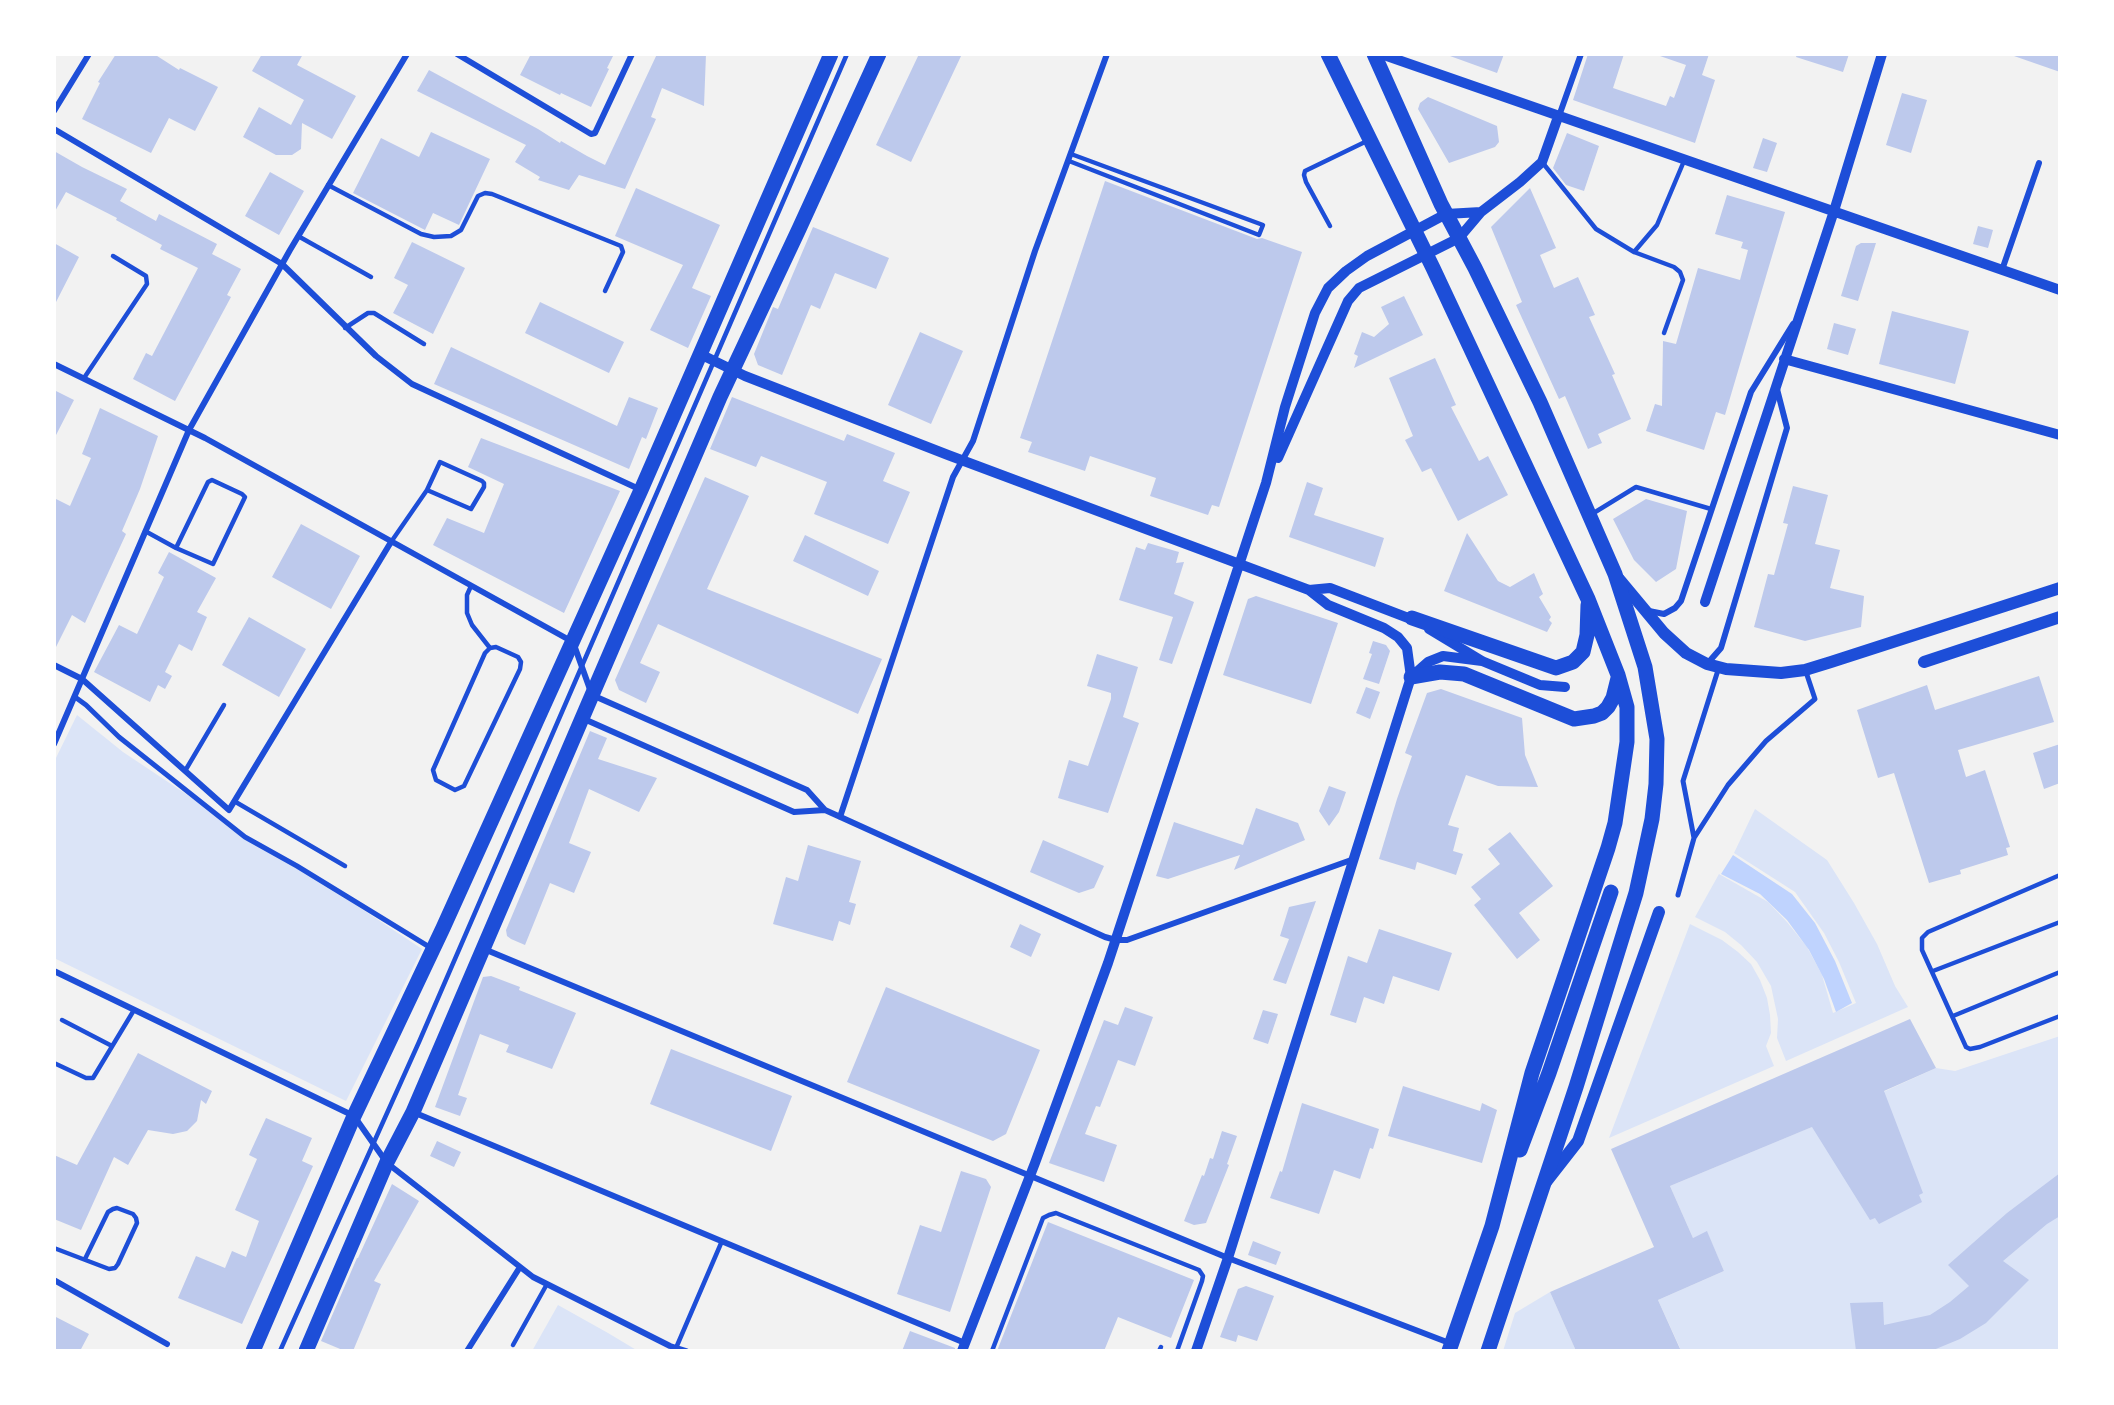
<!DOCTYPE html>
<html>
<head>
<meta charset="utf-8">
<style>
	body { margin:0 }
	#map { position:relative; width:2114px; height:1405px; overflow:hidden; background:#f2f2f2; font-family:Karla,sans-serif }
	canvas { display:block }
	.frame { position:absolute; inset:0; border:56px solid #fff; pointer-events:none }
</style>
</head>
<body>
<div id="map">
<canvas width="2114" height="1405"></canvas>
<div class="frame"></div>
</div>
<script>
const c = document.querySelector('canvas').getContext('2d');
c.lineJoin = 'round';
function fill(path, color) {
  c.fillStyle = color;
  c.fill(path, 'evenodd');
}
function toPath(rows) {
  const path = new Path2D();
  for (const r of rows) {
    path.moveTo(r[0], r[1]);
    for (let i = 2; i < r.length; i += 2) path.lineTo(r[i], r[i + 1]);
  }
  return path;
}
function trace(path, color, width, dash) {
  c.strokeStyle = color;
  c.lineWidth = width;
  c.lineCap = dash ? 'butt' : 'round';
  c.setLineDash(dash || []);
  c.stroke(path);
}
const green = toPath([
	[77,715,123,752,222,818,245,837,297,866,422,949,346,1101,54,958,54,762],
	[1755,809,1827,860,1854,903,1877,944,1895,986,1908,1007,1786,1061,1777,1038,1778,1019,1771,986,1757,962,1741,945,1725,932,1695,917,1719,874,1768,902,1787,922,1807,947,1822,975,1833,1013,1856,1003,1839,962,1824,933,1795,892,1734,853],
	[1690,924,1722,940,1738,952,1751,964,1760,980,1767,998,1770,1015,1771,1033,1766,1046,1774,1066,1609,1138],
	[2060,1036,2060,1351,1674,1351,1680,1348,1658,1300,1724,1271,1707,1232,1693,1238,1670,1186,1814,1126,1890,1108,1883,1092,1936,1068,1955,1071],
	[1550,1292,1576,1351,1503,1351,1515,1313],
	[558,1305,608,1333,638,1351,532,1351]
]);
const water = toPath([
	[1733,855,1792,894,1815,923,1835,961,1852,1003,1836,1012,1824,979,1809,950,1787,920,1760,894,1721,874]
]);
const building = toPath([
	[116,54,154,54,179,70,180,68,218,87,195,131,169,118,151,153,82,119,100,83,98,82],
	[262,54,303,54,297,65,356,96,332,139,302,123,301,149,292,155,276,155,243,137,259,107,291,125,304,100,252,71],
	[531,54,614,54,607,68,609,69,591,107,561,93,560,95,520,75],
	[657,54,706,54,704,106,662,88,651,117,656,119,625,189,579,175,569,190,538,180,540,177,515,162,526,145,417,91,429,70,538,129,560,143,561,141,587,156,605,165],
	[919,54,962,54,911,162,876,145],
	[1451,54,1504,54,1497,73,1450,56],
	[1588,54,1624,54,1613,88,1666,106,1670,96,1674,98,1686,65,1660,56,1661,54,1709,54,1702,75,1715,80,1695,143,1573,100],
	[1797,54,1849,54,1843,72,1796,57],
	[2015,54,2060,54,2060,72,2014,56],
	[1902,93,1927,100,1911,153,1886,145],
	[1428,97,1497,126,1499,142,1495,147,1449,163,1418,109,1420,103],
	[431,132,490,159,459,225,433,213,425,230,353,193,381,138,419,157],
	[1567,133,1599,146,1584,191,1566,185,1553,168],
	[1763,138,1777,143,1767,172,1753,168],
	[54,151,82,167,127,189,120,201,156,221,159,214,217,244,212,254,241,269,227,295,231,297,175,401,133,379,146,353,152,356,198,268,160,249,162,245,116,220,117,218,66,192,54,213],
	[270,172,304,191,279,235,245,216],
	[1105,181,1257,239,1262,238,1302,252,1219,507,1212,505,1208,515,1150,496,1156,478,1090,456,1085,471,1028,452,1032,442,1020,438],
	[636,188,720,225,692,288,711,296,688,348,650,330,683,265,615,236],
	[1530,188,1556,248,1540,255,1554,288,1578,277,1595,315,1589,317,1615,374,1612,375,1631,419,1598,434,1602,443,1588,449,1565,396,1559,399,1516,305,1522,302,1491,227],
	[1727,195,1785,212,1725,415,1716,412,1704,450,1646,431,1655,404,1662,406,1663,341,1676,344,1698,268,1740,280,1748,250,1741,248,1743,242,1715,234],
	[1978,226,1993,230,1988,248,1973,244],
	[813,227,889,258,876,289,835,273,820,309,811,305,782,375,758,365,754,354,773,307,778,309],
	[412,242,465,268,433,334,393,313,408,285,394,278],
	[54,243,79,257,54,306],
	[1861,243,1876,243,1858,301,1841,296,1856,246],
	[1404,296,1423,335,1354,368,1358,356,1354,354,1362,332,1374,337,1389,324,1381,307],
	[540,302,624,342,609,373,525,333],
	[1892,311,1969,331,1955,384,1879,364],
	[1834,323,1856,329,1848,355,1827,349],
	[920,332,963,351,931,424,888,405],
	[451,347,617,426,629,397,658,408,646,439,642,437,629,469,434,384],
	[1435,358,1456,405,1451,407,1479,461,1488,456,1508,495,1458,521,1431,468,1422,472,1405,440,1413,436,1389,378],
	[54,390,74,400,54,439],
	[732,397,844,441,847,434,895,453,883,481,910,492,888,544,814,514,827,482,761,456,756,467,710,449],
	[100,408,158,436,140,489,122,531,126,534,85,623,72,615,54,651,54,498,70,506,91,458,82,454],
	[481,438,620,491,564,613,433,545,447,518,484,533,504,484,468,467],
	[705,477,749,496,707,589,882,659,858,714,658,624,640,663,660,672,646,703,619,690,615,680],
	[1307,482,1323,488,1314,515,1384,538,1375,567,1289,537],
	[1793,486,1828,495,1815,544,1840,550,1830,588,1864,596,1861,627,1805,641,1754,627,1768,574,1774,575,1788,524,1783,523],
	[1646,499,1687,511,1676,569,1656,582,1634,560,1613,519],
	[301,524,360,556,331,609,272,577],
	[1467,533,1498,581,1510,587,1534,573,1543,594,1539,597,1551,617,1549,620,1552,623,1547,632,1444,591],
	[805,535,879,571,868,596,793,561],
	[1148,543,1179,552,1176,563,1184,562,1174,594,1194,602,1172,664,1159,660,1173,617,1119,600,1136,547,1145,550],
	[169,552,216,578,197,612,207,617,192,651,179,644,165,672,172,676,165,689,158,685,150,702,94,672,119,625,137,634,164,577,158,573],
	[1256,596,1338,623,1311,704,1223,675,1248,599],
	[249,617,306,649,279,697,222,665],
	[1373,641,1386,645,1390,651,1379,684,1363,679,1372,654,1369,653],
	[1097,654,1138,667,1123,717,1139,723,1108,813,1058,798,1069,760,1088,766,1111,699,1111,693,1087,686],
	[2039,676,2054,722,1958,750,1966,777,1985,770,2010,847,2006,848,2008,855,1960,870,1961,874,1929,883,1894,773,1878,778,1857,710,1927,685,1935,710],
	[1366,687,1380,692,1370,719,1356,713],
	[1441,689,1522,718,1525,755,1538,787,1498,786,1466,775,1448,825,1459,828,1453,851,1463,854,1456,875,1417,862,1415,870,1379,859,1397,799,1412,756,1405,753,1427,693],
	[590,731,607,738,598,759,657,778,639,812,589,789,569,843,591,852,574,893,550,883,525,945,511,939,507,936,506,930],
	[2060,744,2060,783,2044,789,2033,753],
	[1329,786,1346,792,1339,812,1329,826,1319,811],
	[1256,808,1298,823,1305,840,1234,870,1240,855,1168,879,1156,876,1174,822,1243,845],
	[1510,832,1553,886,1519,913,1540,940,1517,959,1474,905,1481,899,1471,887,1500,864,1488,849],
	[1043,840,1104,866,1094,888,1079,893,1030,872],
	[808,845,861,861,849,902,856,904,850,925,839,921,833,941,773,924,786,877,798,881],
	[1316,901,1286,984,1273,980,1289,939,1280,936,1289,907],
	[1020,924,1041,934,1031,957,1010,947],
	[1379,929,1452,953,1439,991,1393,976,1384,1004,1364,997,1356,1023,1330,1015,1348,956,1367,963],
	[491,976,520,987,519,990,576,1013,552,1069,506,1052,509,1045,480,1034,458,1095,467,1098,460,1116,435,1107,483,977],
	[886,987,1040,1050,1006,1134,993,1141,847,1082],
	[1125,1007,1153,1017,1135,1066,1118,1060,1100,1107,1096,1106,1085,1134,1117,1145,1104,1182,1049,1163,1104,1020,1118,1025],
	[1263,1010,1278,1014,1268,1044,1253,1039],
	[1910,1019,1936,1068,1884,1091,1923,1193,1919,1195,1922,1202,1879,1224,1875,1218,1870,1220,1812,1127,1670,1186,1693,1238,1707,1231,1724,1271,1658,1300,1681,1351,1576,1351,1550,1292,1654,1247,1611,1149],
	[671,1049,792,1096,771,1151,650,1104],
	[138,1053,212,1091,206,1104,201,1100,197,1121,187,1131,173,1134,148,1130,128,1165,114,1157,81,1230,54,1219,54,1155,77,1165],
	[1403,1086,1480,1111,1482,1103,1497,1110,1482,1163,1388,1136],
	[1302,1103,1379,1129,1373,1149,1370,1148,1360,1179,1334,1170,1319,1214,1270,1198,1280,1171,1282,1172],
	[266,1118,312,1138,302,1161,313,1166,242,1324,178,1298,196,1256,225,1268,232,1251,246,1257,259,1221,235,1210,257,1159,249,1155],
	[1222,1131,1237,1136,1227,1164,1229,1165,1206,1223,1194,1225,1184,1221,1202,1175,1204,1176,1210,1158,1213,1159],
	[437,1141,461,1152,454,1167,430,1156],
	[961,1171,986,1179,991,1187,950,1312,897,1294,920,1225,941,1232],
	[2060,1173,2060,1216,2047,1224,2003,1261,2029,1280,1986,1323,1960,1339,1931,1351,1856,1351,1850,1303,1883,1302,1884,1325,1930,1315,1950,1302,1969,1286,1948,1265,2007,1213],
	[392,1184,419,1201,374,1281,381,1284,353,1351,345,1351,321,1341,357,1258,358,1258],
	[1048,1222,1194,1280,1171,1338,1118,1317,1104,1351,997,1351],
	[1253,1241,1281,1252,1276,1265,1248,1255],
	[1246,1286,1274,1296,1257,1341,1238,1335,1236,1342,1220,1337,1238,1289],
	[54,1316,89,1334,80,1351,54,1351],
	[910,1331,955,1348,955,1351,902,1351]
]);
const service = toPath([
	[1069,161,1259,235,1263,225,1071,154],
	[1542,162,1596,229,1634,252,1674,267,1680,272,1683,280,1664,333],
	[328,185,421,234,434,237,451,236,461,230,478,196,485,193,492,194,621,246,623,252,605,291],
	[1330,226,1306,182,1304,175,1305,171,1367,141],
	[298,236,371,277],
	[1634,252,1657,225,1684,161],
	[345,328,368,313,374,313,424,344],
	[84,378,147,284,146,276,113,256],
	[1592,514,1636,487,1711,509],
	[145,531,176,548,213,564,245,497,242,494,212,480,208,482,176,548],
	[391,542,427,490,440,462,482,481,484,483,484,487,471,509,427,490],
	[471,586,467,595,467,613,472,625,490,648],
	[496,647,518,657,521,662,520,669,464,786,455,790,436,780,433,770,485,653,490,648,496,647],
	[185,771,224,705],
	[234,801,345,866],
	[2060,875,1928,932,1922,938,1922,950,1966,1047,1970,1049,1980,1047,2060,1016],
	[1933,971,2060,922],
	[1953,1016,2060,972],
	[62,1020,112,1046],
	[54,1063,86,1078,93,1078,134,1010],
	[54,1248,109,1269,115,1268,118,1264,137,1223,136,1218,133,1214,117,1208,113,1209,108,1212,85,1259],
	[513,1345,547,1284],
	[676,1348,722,1241],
	[280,1351,419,1042,847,54],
	[992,1351,1043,1218,1049,1215,1056,1213,1199,1270,1203,1276,1202,1281,1177,1351],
	[1159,1351,1161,1347]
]);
const pedestrian = toPath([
	[75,697,86,705,119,737,245,837,297,866,431,948],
	[1694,838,1683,781,1719,667],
	[1678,895,1694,838,1728,785,1766,741,1815,699,1806,672]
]);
const minor = toPath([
	[457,54,591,134,595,133,632,54],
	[54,111,89,54],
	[1559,116,1581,54],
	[54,129,282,264,376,356,412,384,639,489],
	[2002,270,2039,163],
	[54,364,205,438,573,642,592,695,807,790,825,810,1105,937,1116,940,1127,940,1354,859],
	[1649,611,1664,614,1675,608,1681,601,1751,392,1793,324],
	[1707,664,1721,648,1787,428,1777,389],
	[54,665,82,679,229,810,391,542],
	[584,719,794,812,825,810],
	[54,744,189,430,290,250,407,54],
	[840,817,953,477,973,441,1035,251,1107,54],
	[484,949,1228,1258,1452,1344],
	[54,971,354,1116,387,1163,533,1277,670,1346,686,1351],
	[413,1112,965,1343],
	[54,1280,167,1344],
	[467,1351,520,1267]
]);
const tertiary = toPath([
	[1381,54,2060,290],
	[700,354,745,376,948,455,1309,590,1328,605,1384,628,1398,637,1407,648,1411,677],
	[1784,359,2060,435],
	[1278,458,1348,301,1359,288,1459,238,1481,212,1520,182,1542,162,1558,117],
	[1309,590,1330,588,1416,621],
	[1705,602,1834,211,1882,54],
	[1429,629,1482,661,1540,685,1565,687],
	[962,1351,1035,1163,1108,963,1266,483,1285,407,1315,313,1328,288,1346,271,1367,256,1446,214,1481,212],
	[1196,1351,1228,1258,1411,677,1428,662,1443,656,1482,661]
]);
const secondary = toPath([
	[1619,579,1664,633,1686,653,1707,664,1726,669,1781,673,1805,670,1831,662,2060,588],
	[1924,662,2060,617],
	[1546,1182,1578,1141,1659,912]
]);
const primary = toPath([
	[1328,54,1433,268,1588,599,1618,675,1627,707,1627,742,1615,823,1608,848,1532,1073,1492,1226,1449,1351],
	[1374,54,1441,204,1475,268,1540,402,1615,574,1645,667,1657,739,1656,784,1652,819,1636,893,1576,1087,1488,1351],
	[1412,618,1556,668,1573,662,1583,652,1587,635,1588,605],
	[1411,677,1440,672,1464,674,1574,719,1594,716,1602,713,1608,707,1613,698,1618,678],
	[1520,1150,1549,1073,1611,892],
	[253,1351,354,1116,443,928,641,490,831,54],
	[306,1351,387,1162,413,1112,471,977,720,397,799,229,879,54]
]);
fill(green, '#dbe4f7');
fill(water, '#bfd3fe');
fill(building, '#bdc9ec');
trace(service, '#1d4ed8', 4.5);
trace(pedestrian, '#1d4ed8', 5);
trace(minor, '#1d4ed8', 6);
trace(tertiary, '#1d4ed8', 10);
trace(secondary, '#1d4ed8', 12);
trace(primary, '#1d4ed8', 15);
</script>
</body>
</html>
